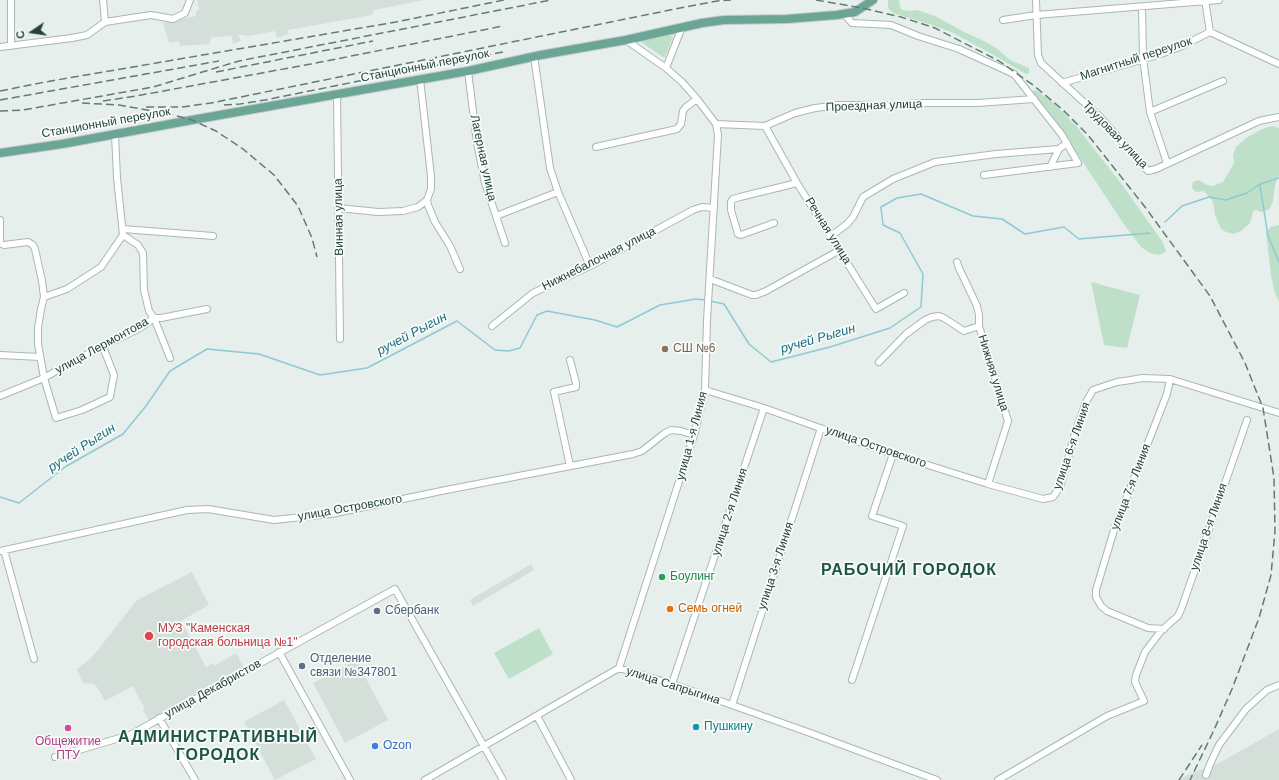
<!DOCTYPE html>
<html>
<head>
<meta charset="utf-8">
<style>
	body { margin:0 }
	#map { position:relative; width:1279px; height:780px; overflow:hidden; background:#e6efeb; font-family:Helvetica,sans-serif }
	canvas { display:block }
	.north { position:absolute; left:12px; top:12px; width:40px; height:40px; -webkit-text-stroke:3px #f7fbf9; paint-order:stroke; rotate:257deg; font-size:11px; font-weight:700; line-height:16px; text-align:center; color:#24423a }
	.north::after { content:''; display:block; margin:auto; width:14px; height:18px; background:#24423a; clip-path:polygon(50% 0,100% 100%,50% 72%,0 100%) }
</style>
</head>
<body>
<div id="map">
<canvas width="1279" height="780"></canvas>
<div class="north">С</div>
</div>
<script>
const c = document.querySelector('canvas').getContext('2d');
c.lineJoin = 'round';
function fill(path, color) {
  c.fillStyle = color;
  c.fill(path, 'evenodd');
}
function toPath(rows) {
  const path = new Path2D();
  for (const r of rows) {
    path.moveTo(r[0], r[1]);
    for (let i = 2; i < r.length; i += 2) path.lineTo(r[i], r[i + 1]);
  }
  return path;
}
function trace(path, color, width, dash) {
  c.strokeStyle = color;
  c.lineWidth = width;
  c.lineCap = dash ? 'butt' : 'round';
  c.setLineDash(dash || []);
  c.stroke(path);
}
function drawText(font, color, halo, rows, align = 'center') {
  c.font = font + ' Helvetica,sans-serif';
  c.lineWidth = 3.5;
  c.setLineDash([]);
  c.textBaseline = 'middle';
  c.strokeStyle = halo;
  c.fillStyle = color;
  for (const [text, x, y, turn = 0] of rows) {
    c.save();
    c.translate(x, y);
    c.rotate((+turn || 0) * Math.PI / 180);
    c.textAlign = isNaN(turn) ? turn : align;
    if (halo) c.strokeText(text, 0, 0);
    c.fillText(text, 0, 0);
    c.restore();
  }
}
const built = toPath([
	[197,0,424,0,374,10,372,15,288,30,288,34,277,38,275,31,248,36,238,34,241,41,233,44,232,36,212,37,209,44,180,46,179,41,169,43,163,23,196,16,196,11,199,10],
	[531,564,534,570,473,606,470,600],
	[192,572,209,605,181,621,206,667,212,663,214,666,236,653,243,666,221,679,221,681,219,683,217,681,156,716,157,719,150,722,143,710,145,709,133,686,105,701,97,687,93,684,83,683,77,669,89,660,97,651,137,600],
	[356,660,388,720,345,743,313,683],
	[284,700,316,759,275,780,244,722],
	[1279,729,1279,780,1179,780,1187,775,1221,762]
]);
const green = toPath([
	[888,0,899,0,900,7,902,10,911,11,917,10,935,16,964,32,986,42,996,48,1010,60,1029,68,1029,73,1026,74,990,53,951,32,929,24,893,13,888,8],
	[669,35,673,37,672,40,665,57,663,57,641,42,641,40],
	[1036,90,1057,106,1077,127,1123,186,1162,241,1166,251,1164,253,1158,255,1150,253,1141,247,1123,223,1065,135,1034,95,1033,91],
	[1272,126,1279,128,1279,175,1275,185,1273,201,1270,208,1268,210,1261,212,1256,210,1253,212,1250,223,1241,231,1233,234,1226,232,1221,229,1215,215,1213,202,1204,191,1196,192,1192,188,1193,182,1199,180,1207,185,1213,186,1223,182,1234,163,1233,155,1236,147,1246,138,1260,130],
	[1279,225,1279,302,1274,290,1271,275,1266,232,1271,227],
	[1091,282,1140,295,1127,348,1104,345],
	[539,628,553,654,509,679,494,653]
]);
const stream = toPath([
	[1260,185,1268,236,1279,262],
	[1165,222,1182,206,1209,197,1226,200,1247,193,1260,184,1279,178],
	[710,301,724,304,749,344,771,362,830,347,890,328,921,307,923,274,900,233,883,225,881,207,897,198,921,194,973,216,1002,219,1025,234,1064,227,1079,239,1150,233],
	[0,497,19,503,65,467,123,434,146,406,170,371,207,349,259,354,320,375,367,368,457,321,495,350,509,351,520,348,537,315,547,311,595,320,617,327,660,305,696,299,706,300]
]);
const minor = toPath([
	[103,0,105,22],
	[1036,0,1038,55,1041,63,1100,117,1148,171,1156,169,1259,121,1279,117],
	[1205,0,1210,32,1279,64],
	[1142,7,1143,58,1150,112,1167,163],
	[844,14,852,23,891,25,918,36,959,49,1014,74,1062,135,1078,163,984,175],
	[1003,20,1036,15,1219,0],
	[626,40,666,68],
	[11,46,11,0],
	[0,47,72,38,87,35,105,22,151,15,173,19,185,13,190,0],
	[534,56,550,168,558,192,590,266],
	[468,71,477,143,485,183,505,243],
	[420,79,431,176,431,189,427,200,428,205,435,222,450,246,460,269],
	[1062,83,1161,54,1182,46,1210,32],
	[337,94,340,339],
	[1150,112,1223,81],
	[716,124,765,126,795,113,815,108,839,105,860,105,878,106,922,103,978,103,1034,99],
	[765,126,797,183,876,309,904,293],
	[115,134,117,178,123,235,138,245,143,253,144,290,149,311,154,318,170,358],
	[596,147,677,129,681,124,683,111,686,107,697,99],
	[1050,167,1059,149],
	[339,208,378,212,403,211,418,207,427,200],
	[496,216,558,192],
	[0,220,0,242],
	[774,223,741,235,738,234,731,210,731,202,733,199,740,197,797,183],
	[123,229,213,236],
	[831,236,847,224,853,217,863,197,893,179,935,162,996,154,1059,149,1067,143],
	[0,243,4,245,28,242,33,245,35,249,42,281,44,297,41,309,38,328,38,344,44,378,56,418,82,410,110,397,114,375,103,347],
	[957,262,959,268,977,306,979,315,979,326,1008,421,988,484],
	[710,279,752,295,756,295,766,291,840,250],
	[44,297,67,289,101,267,123,235],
	[492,326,533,293,590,266,693,210,702,207,714,208],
	[0,355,40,357],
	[570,360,576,383,576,387,554,392,570,466],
	[879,362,906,334,925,320,932,317,939,316,944,318,964,331,979,326],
	[705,390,764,408,893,454,988,484,1043,499,1053,497,1060,487,1075,433,1086,402,1093,390,1117,382,1131,380,1142,378,1170,379,1279,413],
	[0,396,44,378,70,363,140,328,154,318,161,318,207,309],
	[4,550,34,659],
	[0,551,187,510,208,509,274,520,331,514,446,490,633,454,642,451,665,433,671,430,681,431,694,435],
	[1164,629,1148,628,1119,616,1107,611,1101,606,1096,597,1096,590,1115,527,1167,394,1170,379],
	[279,652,350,780],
	[619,668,694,435,705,390,707,320,718,135,716,124,697,99,682,82,666,68,682,27],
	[852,680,903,526,872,516,893,454],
	[672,684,764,408],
	[732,705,821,428],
	[537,716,571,780],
	[159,718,195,780],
	[55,757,130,735,395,589,503,780],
	[1206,775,1210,764,1219,745,1246,709,1267,690,1279,685],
	[425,780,619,668,672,684,732,705,813,734,937,780],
	[998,780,1107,716,1144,701,1135,682,1136,675,1145,652,1161,631,1178,616,1182,607,1247,420]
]);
const major = toPath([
	[0,153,62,144,192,120,468,71,541,55,626,40,702,23,724,20,787,19,837,15,855,12,873,0]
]);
const rail = toPath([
	[816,0,862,8,901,17,935,28,999,61,1033,85,1063,110,1088,135,1145,207,1210,296,1245,363,1263,408,1274,478,1275,531,1271,575,1259,618,1232,689,1214,730,1190,780],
	[216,72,373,41],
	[0,91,45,82,396,22,504,0],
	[0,100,219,61],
	[103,101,136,96,311,64,503,26],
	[82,103,119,105,169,114,192,120,216,131,243,149,274,175,298,206,312,238,317,257],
	[224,105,240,104,265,100,503,52],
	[146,107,182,107,211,103,665,11,717,1,731,0],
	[0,111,23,110,153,87,239,61,551,0],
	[1179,780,1202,745]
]);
const markers = [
	[665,349,4,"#8d6e63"],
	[662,577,4,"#2e9e5b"],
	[670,609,4,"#e8710a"],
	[377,611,4,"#5c6f8a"],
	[149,636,5,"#e0444e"],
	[302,666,4,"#5c6f8a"],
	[696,727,4,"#0f9aa8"],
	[68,728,4,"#d1479c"],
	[375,746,4,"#3f7fe0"]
];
const streetNames = [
	["Магнитный переулок",1136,59,-18],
	["Станционный переулок",425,66,-11],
	["Проездная улица",874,106,-2],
	["Станционный переулок",106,123,-10],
	["Трудовая улица",1115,135,46],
	["Лагерная улица",483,158,78],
	["Винная улица",339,217,-91],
	["Речная улица",828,231,58],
	["Нижнебалочная улица",599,259,-27],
	["улица Лермонтова",102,346,-29],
	["Нижняя улица",993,373,73],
	["улица 1-я Линия",692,436,-75],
	["улица 6-я Линия",1072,446,-71],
	["улица Островского",876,447,19],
	["улица 7-я Линия",1131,487,-69],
	["улица Островского",350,508,-10],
	["улица 2-я Линия",730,512,-72],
	["улица 8-я Линия",1209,527,-71],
	["улица 3-я Линия",776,566,-72],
	["улица Сапрыгина",673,686,18],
	["улица Декабристов",213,689,-29]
];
const educationNames = [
	["СШ №6",673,349]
];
const leisureNames = [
	["Боулинг",670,577]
];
const foodNames = [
	["Семь огней",678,609]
];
const serviceNames = [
	["Сбербанк",385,611],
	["Отделение",310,659],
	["связи №347801",310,673]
];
const healthNames = [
	["МУЗ \"Каменская",158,629],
	["городская больница №1\"",158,643]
];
const cultureNames = [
	["Пушкину",704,727]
];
const hotelNames = [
	["Общежитие",68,742],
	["ПТУ",68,756]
];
const shopNames = [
	["Ozon",383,746]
];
const waterNames = [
	["ручей Рыгин",412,334,-28],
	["ручей Рыгин",818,339,-16],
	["ручей Рыгин",82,448,-33]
];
const districtNames = [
	["РАБОЧИЙ ГОРОДОК",909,571],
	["АДМИНИСТРАТИВНЫЙ",218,738],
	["ГОРОДОК",218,756]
];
fill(built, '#d4dfda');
fill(green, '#bfe0c8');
trace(stream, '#8ec9d4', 1.5);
trace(minor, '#a8b8b2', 8);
trace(major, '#c2cac8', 10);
trace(minor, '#fff', 6);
trace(major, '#6aa596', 8);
trace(rail, '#5f7d75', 1.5, [8, 4]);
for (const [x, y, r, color] of markers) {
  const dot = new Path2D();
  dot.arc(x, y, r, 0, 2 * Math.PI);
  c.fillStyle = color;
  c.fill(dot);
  trace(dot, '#f7fbf9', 1.5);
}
drawText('12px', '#24423a', '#f7fbf9', streetNames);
drawText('12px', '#785e54', '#f7fbf9', educationNames, 'left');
drawText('12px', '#27864d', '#f7fbf9', leisureNames, 'left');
drawText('12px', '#c56008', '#f7fbf9', foodNames, 'left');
drawText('12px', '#4e5e75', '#f7fbf9', serviceNames, 'left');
drawText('12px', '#be3a42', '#f7fbf9', healthNames, 'left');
drawText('12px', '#0d838f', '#f7fbf9', cultureNames, 'left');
drawText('12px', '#b23c85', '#f7fbf9', hotelNames);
drawText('12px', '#366cbe', '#f7fbf9', shopNames, 'left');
drawText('italic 13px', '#1c6f80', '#f7fbf9', waterNames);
c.letterSpacing = '1px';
drawText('bold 16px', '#1f5548', '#f7fbf9', districtNames);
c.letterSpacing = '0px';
</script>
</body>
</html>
